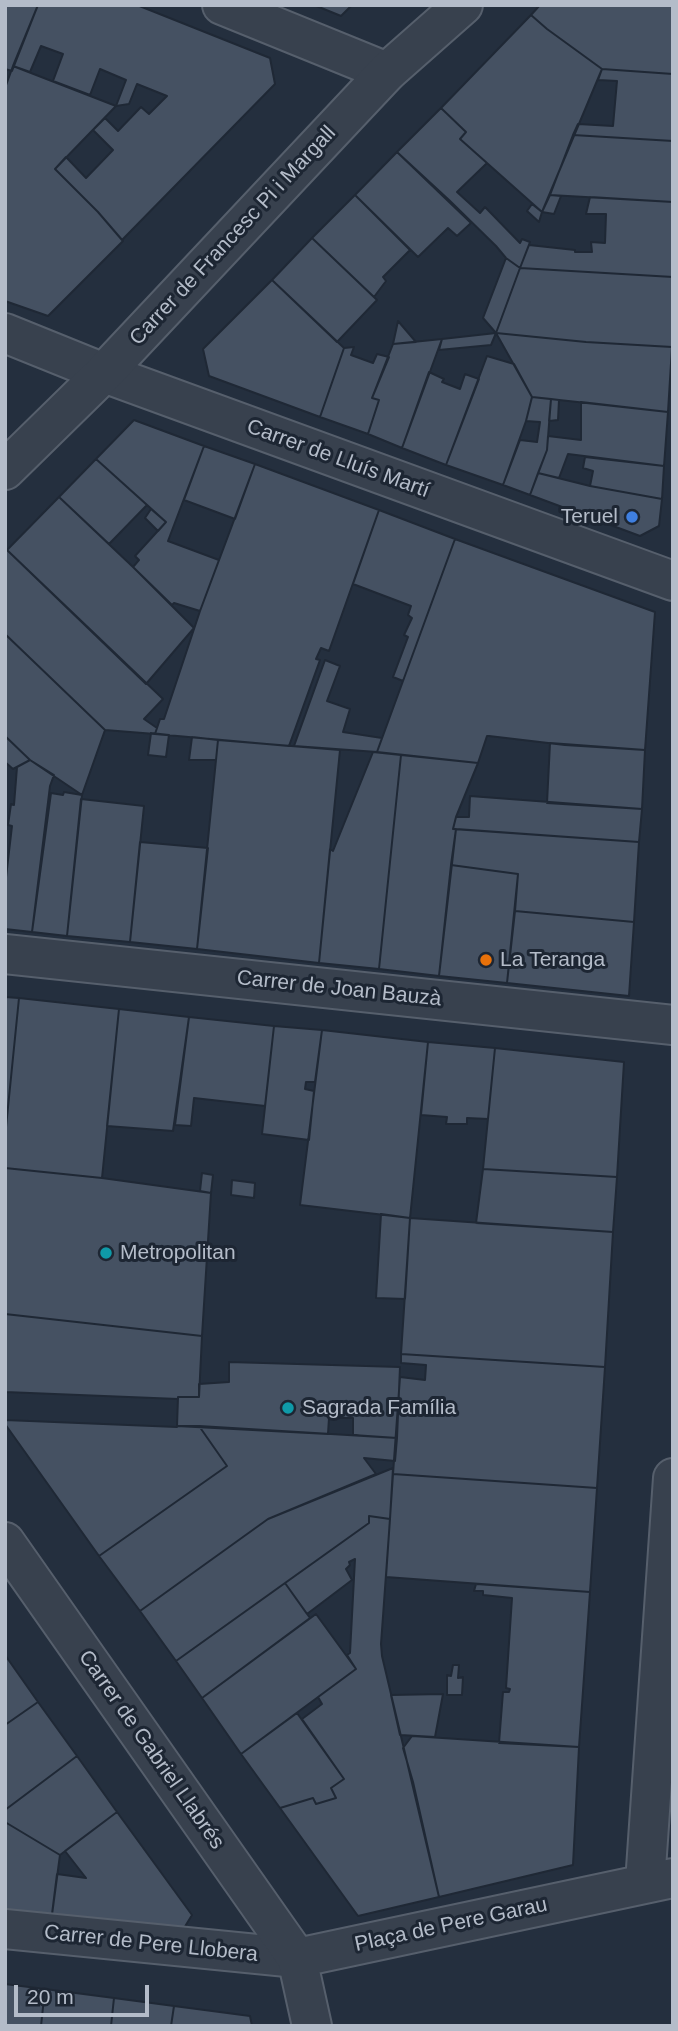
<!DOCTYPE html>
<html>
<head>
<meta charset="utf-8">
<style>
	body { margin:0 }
	#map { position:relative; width:678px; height:2031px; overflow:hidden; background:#242f3e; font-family:Arial,sans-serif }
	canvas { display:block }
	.frame { position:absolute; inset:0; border:7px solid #b4bcc9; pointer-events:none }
	.scale { position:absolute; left:14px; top:1985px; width:135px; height:32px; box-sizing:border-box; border:4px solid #b4bcc9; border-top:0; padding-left:9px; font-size:21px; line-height:24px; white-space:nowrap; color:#b4bcc9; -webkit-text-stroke:5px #1d2633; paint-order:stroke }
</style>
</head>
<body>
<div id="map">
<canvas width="678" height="2031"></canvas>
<div class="frame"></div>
<div class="scale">20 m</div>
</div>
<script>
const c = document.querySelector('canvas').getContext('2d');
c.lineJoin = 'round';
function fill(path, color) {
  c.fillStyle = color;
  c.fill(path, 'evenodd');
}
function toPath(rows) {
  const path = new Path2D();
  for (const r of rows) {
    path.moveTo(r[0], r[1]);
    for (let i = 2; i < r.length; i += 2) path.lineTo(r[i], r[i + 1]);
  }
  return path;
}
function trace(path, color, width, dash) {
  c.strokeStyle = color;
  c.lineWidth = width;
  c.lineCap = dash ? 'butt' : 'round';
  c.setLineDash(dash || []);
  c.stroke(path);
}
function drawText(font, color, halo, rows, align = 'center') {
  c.font = font + ' Arial,sans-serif';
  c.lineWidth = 6;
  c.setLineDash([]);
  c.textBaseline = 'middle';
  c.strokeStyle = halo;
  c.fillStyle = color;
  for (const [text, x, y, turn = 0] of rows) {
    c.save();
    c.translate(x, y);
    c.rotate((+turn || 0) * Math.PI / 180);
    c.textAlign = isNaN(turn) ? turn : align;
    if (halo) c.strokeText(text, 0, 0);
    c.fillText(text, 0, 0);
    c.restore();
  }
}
const building = toPath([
	[5,5,38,5,12,71,5,69,5,5],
	[38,5,137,5,270,58,275,84,122,240,98,212,55,169,66,157,86,178,113,150,93,130,105,118,118,131,141,107,149,114,167,96,137,84,129,104,116,106,126,80,100,69,90,95,53,81,63,54,41,46,30,72,13,66,38,5],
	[314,5,352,5,341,16,314,5],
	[540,5,673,5,673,74,602,69,547,29,531,15,540,5],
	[531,15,547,29,602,69,542,212,460,139,466,132,441,108,531,15],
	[13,66,116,106,55,169,98,212,123,241,48,316,5,301,5,88,13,66],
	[602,69,673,74,673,141,573,135,578,124,613,126,617,81,598,80,602,69],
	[441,108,466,132,460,139,487,163,457,192,480,213,485,207,520,243,522,239,530,242,520,268,506,258,496,246,449,200,397,152,441,108],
	[573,135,673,141,673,202,550,195,573,135],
	[397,152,471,223,457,236,448,228,418,257,355,195,397,152],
	[355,195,410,250,383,277,386,281,374,297,312,238,355,195],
	[550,195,561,196,554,214,542,212,550,195],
	[590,197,673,202,673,277,520,268,529,245,575,250,575,252,592,252,591,242,605,243,606,214,586,214,590,197],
	[532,204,542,212,539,222,527,211,532,204],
	[312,238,377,300,337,342,272,280,312,238],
	[506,258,520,268,496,333,483,318,506,258],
	[520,268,673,277,672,347,586,342,496,333,520,268],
	[272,280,344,348,320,417,209,376,203,349,272,280],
	[398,321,416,342,393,344,398,321],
	[496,333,491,345,439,350,442,339,496,333],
	[496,333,586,342,672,347,668,412,532,397,496,333],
	[442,339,402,448,368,434,379,400,372,398,393,344,442,339],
	[354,347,351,355,373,363,377,354,389,357,372,398,379,400,368,434,320,417,344,348,354,347],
	[487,356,514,364,532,397,526,421,503,485,446,465,487,356],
	[429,372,444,379,442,382,460,389,465,374,479,379,446,465,402,448,429,372],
	[532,397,551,399,547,450,530,495,503,485,520,440,537,442,540,422,526,421,532,397],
	[551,399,559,400,558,420,549,421,551,399],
	[581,402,668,412,664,466,568,454,559,478,538,473,547,450,548,436,581,440,581,402],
	[134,420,204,446,168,541,219,560,200,611,174,603,172,605,133,567,139,560,135,556,166,522,96,459,134,420],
	[204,446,255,464,235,519,184,500,204,446],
	[585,457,664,466,662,499,590,486,593,471,583,468,585,457],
	[96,459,147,505,109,544,59,497,96,459],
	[255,464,379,510,329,651,321,648,316,659,320,660,289,746,155,734,160,719,164,719,200,611,255,464],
	[538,473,590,486,662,499,659,526,640,536,530,495,538,473],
	[59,497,133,567,194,628,146,684,7,550,59,497],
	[151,509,166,522,158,531,145,518,151,509],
	[379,510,455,539,403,681,393,677,408,637,404,635,412,618,408,615,411,606,353,584,379,510],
	[455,539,655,612,645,750,565,745,489,736,487,736,478,763,377,752,455,539],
	[7,550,163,699,144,719,157,728,155,734,105,730,5,634,5,552,7,550],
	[5,634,105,730,82,795,30,760,5,736,5,634],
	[325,660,340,666,327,701,350,709,343,732,382,738,377,752,294,746,325,660],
	[151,733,169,735,166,757,148,755,151,733],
	[5,736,30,760,13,769,5,762,5,736],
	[192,737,218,740,216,760,189,760,192,737],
	[218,740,340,750,319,963,197,949,218,740],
	[550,743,645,750,642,809,547,803,550,743],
	[373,752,401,755,379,969,319,963,330,849,333,851,373,752],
	[401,755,478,763,456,817,453,829,456,829,439,976,379,969,401,755],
	[30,760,54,775,50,786,32,932,5,929,5,886,12,826,8,825,11,804,14,805,17,767,30,760],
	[64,792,82,795,67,936,32,932,51,793,63,795,64,792],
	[470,796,642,809,639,842,453,829,456,817,469,817,470,796],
	[81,799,144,806,130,942,67,936,81,799],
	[456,829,639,842,634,922,515,911,518,874,451,865,456,829],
	[140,842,208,848,197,949,130,942,140,842],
	[451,865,518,874,507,983,439,976,451,865],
	[515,911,634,922,629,996,507,983,515,911],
	[5,997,19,998,5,1137,5,997],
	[19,998,119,1009,102,1178,5,1168,5,1137,19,998],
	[119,1009,189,1017,173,1131,107,1126,119,1009],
	[189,1017,274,1026,265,1106,194,1098,191,1126,175,1125,189,1017],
	[274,1026,322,1030,315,1082,306,1082,305,1089,314,1091,309,1140,262,1134,274,1026],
	[322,1030,428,1042,410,1218,300,1205,322,1030],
	[428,1042,495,1048,488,1119,467,1118,467,1124,446,1124,447,1117,421,1115,428,1042],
	[495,1048,624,1062,617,1177,483,1169,495,1048],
	[5,1168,102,1178,211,1193,202,1336,5,1314,5,1168],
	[483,1169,617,1177,613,1232,476,1223,483,1169],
	[202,1173,213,1175,211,1193,200,1191,202,1173],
	[232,1180,255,1183,254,1198,231,1195,232,1180],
	[381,1214,410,1218,405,1299,376,1298,381,1214],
	[410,1218,613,1232,605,1367,401,1354,410,1218],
	[5,1314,202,1336,199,1397,178,1397,178,1399,5,1392,5,1314],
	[401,1354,605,1367,597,1488,393,1474,400,1377,425,1380,426,1365,401,1363,401,1354],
	[229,1362,400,1367,397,1438,353,1435,353,1418,329,1418,328,1434,177,1426,178,1397,199,1397,199,1384,229,1382,229,1362],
	[5,1420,177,1427,177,1426,199,1426,227,1466,99,1556,5,1424,5,1420],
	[199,1426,397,1438,395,1461,364,1458,376,1474,268,1519,140,1611,99,1556,227,1466,199,1426],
	[393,1468,390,1519,369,1516,369,1523,176,1661,140,1611,268,1519,393,1468],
	[393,1474,597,1488,590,1592,386,1577,393,1474],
	[369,1516,390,1519,381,1644,382,1656,439,1897,358,1916,280,1808,313,1798,316,1804,336,1798,331,1788,344,1779,302,1719,322,1704,318,1697,356,1669,347,1655,350,1653,355,1559,349,1562,350,1565,346,1569,352,1580,307,1614,285,1583,369,1523,369,1516],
	[285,1583,310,1618,202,1698,176,1661,285,1583],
	[476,1584,590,1592,579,1747,499,1743,503,1692,509,1692,510,1689,506,1688,512,1598,483,1595,483,1591,474,1591,476,1584],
	[316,1614,356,1669,241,1754,202,1698,316,1614],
	[5,1655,38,1702,5,1725,5,1655],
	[453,1665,459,1665,458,1678,463,1677,462,1695,447,1695,447,1675,451,1676,453,1665],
	[443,1694,435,1737,400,1735,391,1695,443,1694],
	[38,1702,77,1756,5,1810,5,1725,38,1702],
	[297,1713,344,1779,331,1788,336,1798,316,1804,313,1798,280,1808,241,1754,297,1713],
	[412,1736,579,1747,573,1865,439,1897,413,1782,403,1748,412,1736],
	[77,1756,117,1812,60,1855,5,1822,5,1810,77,1756],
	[117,1812,192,1915,178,1938,51,1922,57,1874,86,1878,65,1851,117,1812],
	[5,1822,60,1855,51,1922,5,1917,5,1822],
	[5,1984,45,1989,41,2026,5,2026,5,1984],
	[45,1989,114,1998,111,2026,41,2026,45,1989],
	[114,1998,174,2006,171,2026,111,2026,114,1998],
	[174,2006,250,2016,252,2026,171,2026,174,2006]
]);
const minor = toPath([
	[222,5,387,72],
	[5,333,104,373,673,581],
	[5,954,673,1025],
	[5,1929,297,1958]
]);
const tertiary = toPath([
	[5,470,104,373,387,72,463,5],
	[5,1542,297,1958,312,2026],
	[645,1883,673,1478],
	[297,1958,673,1878]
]);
const markers = [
	[632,517,7,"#3f7fe0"],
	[486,960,7,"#e8710a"],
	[106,1253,7,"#0f9aa8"],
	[288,1408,7,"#0f9aa8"]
];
const streetNames = [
	["Carrer de Francesc Pi i Margall",233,236,-47],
	["Carrer de Lluís Martí",338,459,20],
	["Carrer de Joan Bauzà",339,989,6],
	["Carrer de Gabriel Llabrés",151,1750,55],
	["Plaça de Pere Garau",451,1925,-12],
	["Carrer de Pere Llobera",151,1944,6]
];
const poiNames = [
	["Teruel",618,517,"right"],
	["La Teranga",500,960],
	["Metropolitan",120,1253],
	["Sagrada Família",302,1408]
];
fill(building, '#455162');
trace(building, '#1f2835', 2);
trace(minor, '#565f6c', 42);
trace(tertiary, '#565f6c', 42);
trace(minor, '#38414e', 38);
trace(tertiary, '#38414e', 38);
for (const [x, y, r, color] of markers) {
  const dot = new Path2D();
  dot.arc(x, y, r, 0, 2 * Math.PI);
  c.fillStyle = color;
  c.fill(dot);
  trace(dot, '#1d2633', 2.5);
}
drawText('21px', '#b4bcc9', '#1d2633', streetNames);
drawText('21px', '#b4bcc9', '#1d2633', poiNames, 'left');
</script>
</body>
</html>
